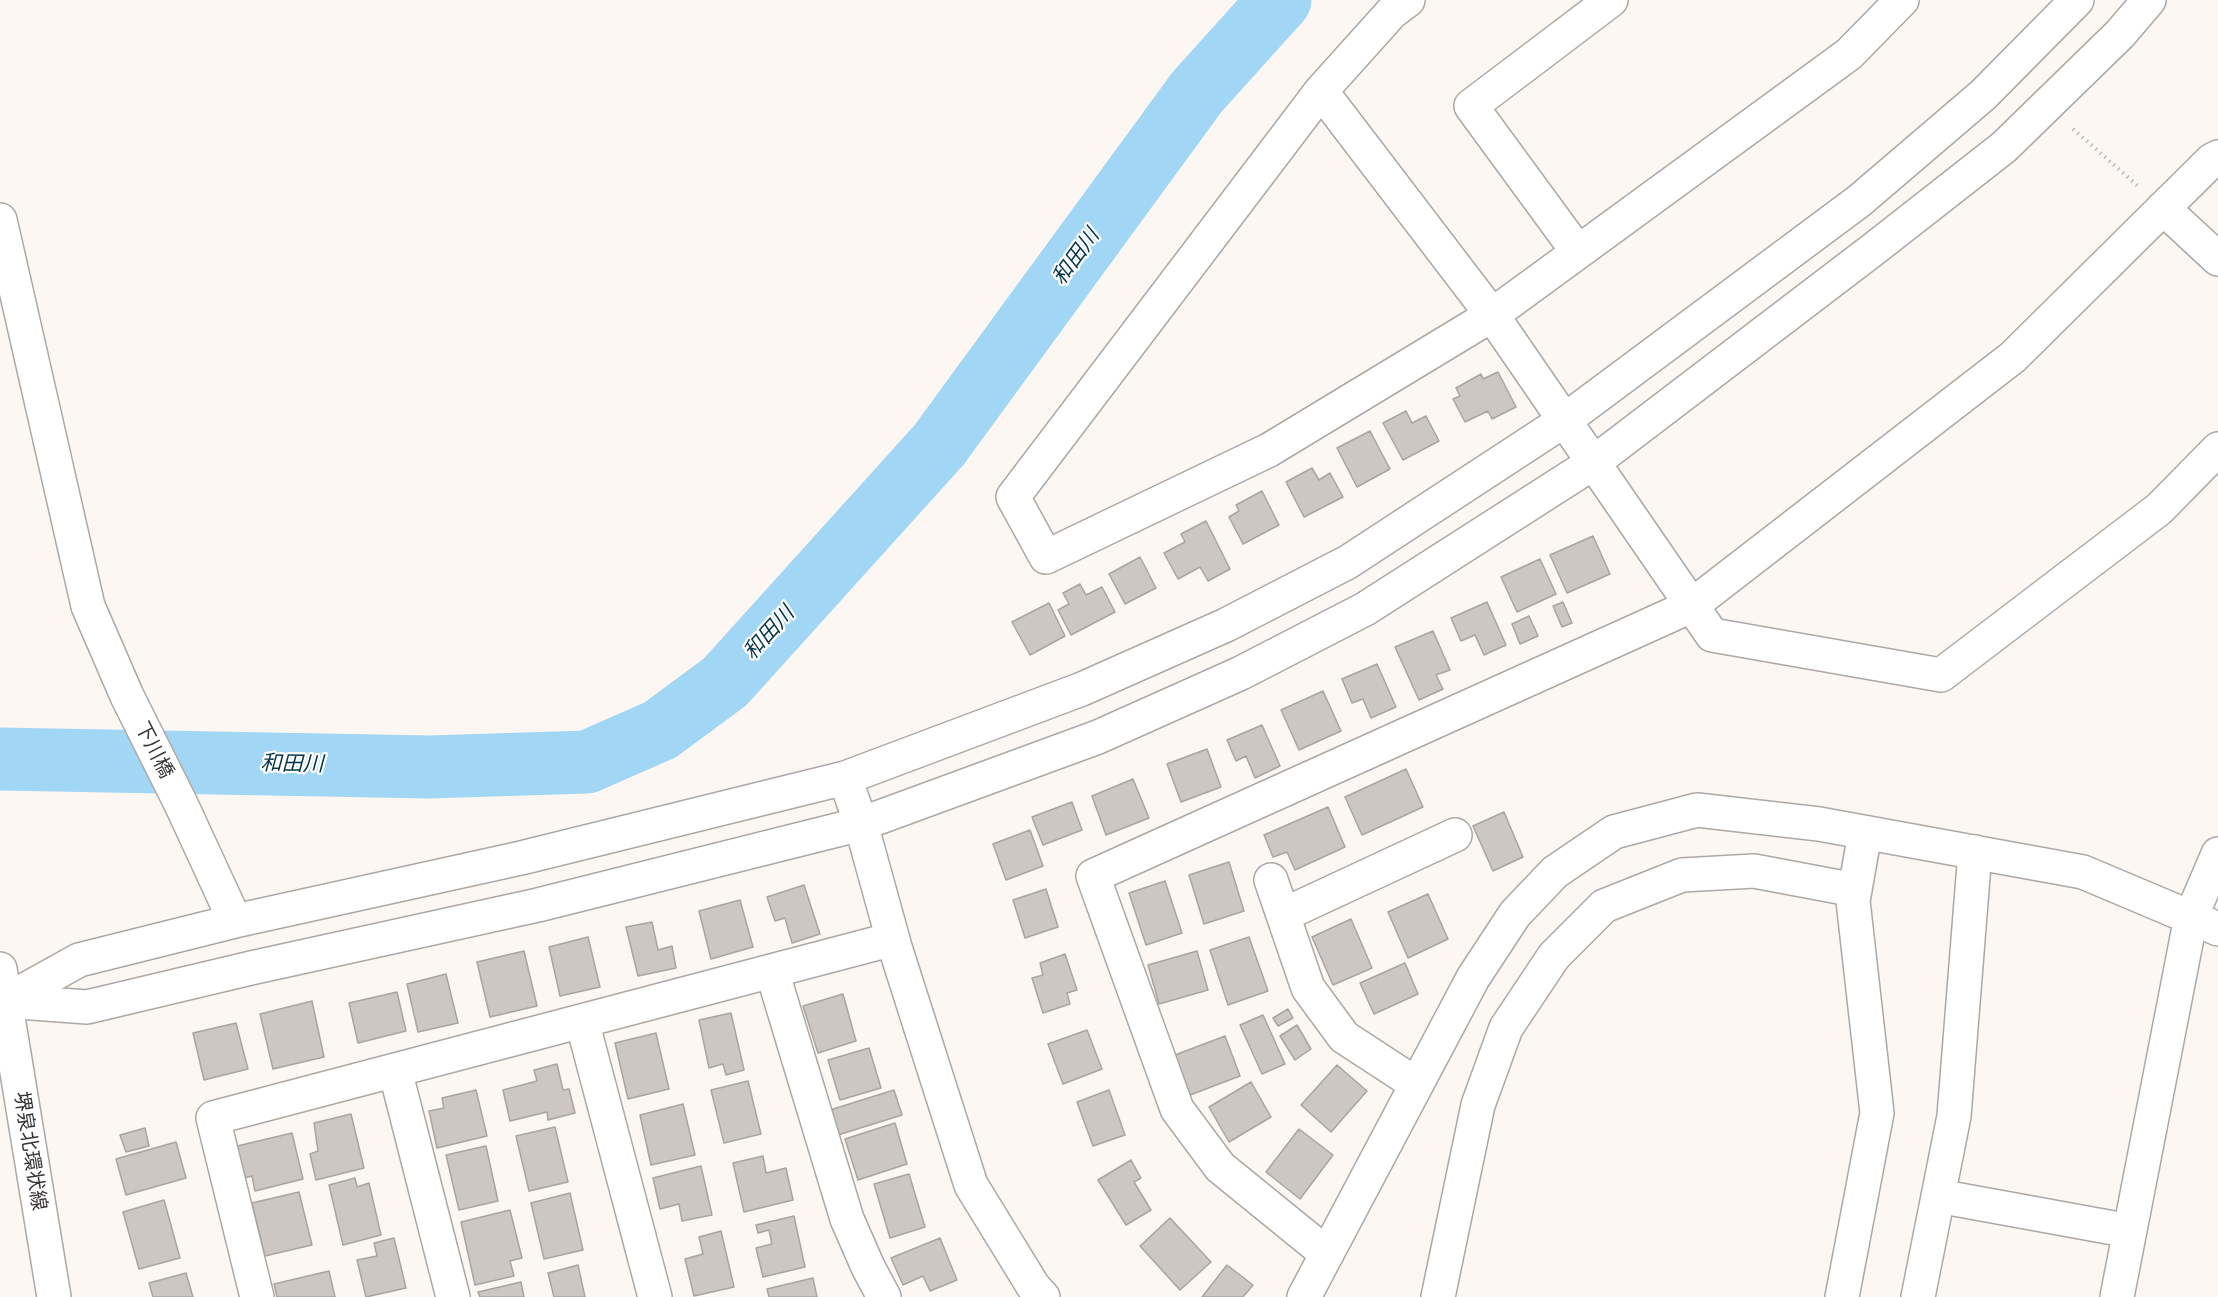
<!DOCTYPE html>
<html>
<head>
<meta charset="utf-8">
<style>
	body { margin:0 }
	canvas { display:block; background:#fcf7f3 }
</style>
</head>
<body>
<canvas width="2218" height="1297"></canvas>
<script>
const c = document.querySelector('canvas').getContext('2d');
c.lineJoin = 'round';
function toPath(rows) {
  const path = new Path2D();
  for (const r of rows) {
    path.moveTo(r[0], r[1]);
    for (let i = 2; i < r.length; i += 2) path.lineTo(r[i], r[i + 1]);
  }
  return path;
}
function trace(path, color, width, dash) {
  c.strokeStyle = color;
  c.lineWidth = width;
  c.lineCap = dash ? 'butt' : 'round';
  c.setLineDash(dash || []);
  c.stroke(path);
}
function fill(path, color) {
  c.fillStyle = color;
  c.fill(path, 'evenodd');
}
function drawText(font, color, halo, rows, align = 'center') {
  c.font = font + ' Inter,"Noto Sans JP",sans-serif';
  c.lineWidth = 4.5;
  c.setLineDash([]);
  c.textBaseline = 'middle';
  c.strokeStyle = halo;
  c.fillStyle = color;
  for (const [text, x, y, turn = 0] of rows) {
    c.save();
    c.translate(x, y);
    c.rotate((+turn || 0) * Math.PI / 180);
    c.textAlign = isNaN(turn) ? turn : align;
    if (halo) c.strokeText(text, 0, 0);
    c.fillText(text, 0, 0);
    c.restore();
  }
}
const river = toPath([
	[0,759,430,767,587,762,660,730,725,682,939,445,1197,92,1280,0]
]);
const building = toPath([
	[1498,372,1516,407,1492,419,1488,411,1465,422,1453,399,1460,396,1456,388,1481,374,1483,379,1498,372],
	[1406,411,1412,423,1426,416,1439,441,1403,460,1383,423,1406,411],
	[1370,431,1390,469,1357,487,1337,448,1370,431],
	[1312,468,1319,480,1330,473,1343,497,1304,517,1286,482,1312,468],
	[1262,491,1279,525,1243,544,1229,517,1239,511,1236,505,1262,491],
	[1206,521,1230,569,1208,581,1200,567,1178,579,1164,553,1185,542,1181,534,1206,521],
	[1593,536,1610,574,1567,593,1550,555,1593,536],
	[1140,557,1156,588,1125,604,1109,574,1140,557],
	[1540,559,1556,594,1517,612,1501,577,1540,559],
	[1080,584,1086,595,1102,587,1115,612,1071,635,1058,610,1069,604,1063,593,1080,584],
	[1487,602,1506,645,1484,655,1475,635,1461,641,1451,618,1487,602],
	[1563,602,1572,623,1562,627,1553,606,1563,602],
	[1049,603,1065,636,1030,655,1012,622,1049,603],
	[1529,616,1538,636,1520,644,1512,624,1529,616],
	[1433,631,1450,670,1436,675,1443,689,1419,700,1395,647,1433,631],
	[1377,664,1396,707,1371,718,1363,699,1352,703,1342,679,1377,664],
	[1323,691,1341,731,1299,750,1281,710,1323,691],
	[1262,725,1280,766,1255,778,1246,756,1236,761,1227,740,1262,725],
	[1207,749,1221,787,1181,802,1167,764,1207,749],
	[1406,769,1423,807,1362,835,1345,797,1406,769],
	[1133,779,1149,818,1106,835,1092,796,1133,779],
	[1072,802,1082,830,1043,845,1032,817,1072,802],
	[1328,807,1345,847,1295,870,1287,852,1273,857,1264,835,1328,807],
	[1504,812,1523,857,1493,871,1473,826,1504,812],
	[1030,830,1043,866,1006,880,993,844,1030,830],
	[1229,862,1244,911,1204,924,1189,875,1229,862],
	[1165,881,1182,933,1146,945,1129,893,1165,881],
	[804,885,820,934,792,943,785,918,775,921,767,897,804,885],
	[1046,889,1058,927,1025,938,1013,900,1046,889],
	[1428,894,1448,939,1408,958,1388,912,1428,894],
	[740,900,753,947,711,959,699,911,740,900],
	[1351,919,1372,968,1333,985,1312,937,1351,919],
	[652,922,658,950,672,946,676,968,638,976,626,927,652,922],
	[588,937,600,987,560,996,549,947,588,937],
	[1249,937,1268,991,1228,1005,1210,950,1249,937],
	[524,951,537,1006,490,1017,477,962,524,951],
	[1197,951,1208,990,1159,1004,1148,965,1197,951],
	[1065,954,1077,990,1067,993,1070,1004,1043,1013,1032,978,1043,975,1040,963,1065,954],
	[1405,963,1418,994,1374,1014,1360,983,1405,963],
	[446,974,458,1023,418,1032,407,984,446,974],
	[397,992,406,1031,358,1043,349,1003,397,992],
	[843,994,856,1041,818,1053,803,1006,843,994],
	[312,1001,324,1057,273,1069,260,1014,312,1001],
	[1288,1009,1293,1018,1278,1026,1273,1018,1288,1009],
	[731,1013,744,1070,726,1075,723,1064,709,1068,699,1020,731,1013],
	[1263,1015,1285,1064,1262,1074,1240,1025,1263,1015],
	[236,1023,248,1069,204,1080,193,1033,236,1023],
	[1297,1025,1311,1049,1295,1060,1280,1036,1297,1025],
	[1087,1030,1102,1069,1063,1084,1048,1044,1087,1030],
	[656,1033,669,1089,628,1099,615,1043,656,1033],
	[1225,1036,1240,1076,1190,1095,1175,1055,1225,1036],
	[869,1048,881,1088,840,1100,828,1060,869,1048],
	[557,1064,563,1090,569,1089,575,1113,548,1120,547,1112,510,1121,503,1090,537,1081,534,1070,557,1064],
	[1337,1065,1367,1091,1331,1132,1301,1105,1337,1065],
	[748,1081,761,1134,724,1143,711,1090,748,1081],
	[1251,1082,1271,1117,1229,1142,1209,1107,1251,1082],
	[476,1090,487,1136,437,1148,429,1111,444,1108,442,1098,476,1090],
	[894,1090,902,1115,838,1135,830,1110,894,1090],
	[1109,1090,1125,1135,1093,1146,1077,1102,1109,1090],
	[683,1104,695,1155,651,1165,640,1115,683,1104],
	[351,1114,364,1168,316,1180,310,1154,318,1151,314,1123,351,1114],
	[895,1123,907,1164,858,1180,845,1139,895,1123],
	[555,1127,568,1182,529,1191,516,1136,555,1127],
	[145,1128,149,1146,126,1152,120,1135,145,1128],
	[1299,1129,1333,1155,1300,1199,1266,1172,1299,1129],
	[292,1133,303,1179,255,1191,252,1176,240,1179,233,1147,292,1133],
	[176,1142,186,1178,126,1195,116,1159,176,1142],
	[486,1146,498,1201,459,1210,446,1155,486,1146],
	[763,1156,766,1173,786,1168,793,1200,744,1212,733,1163,763,1156],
	[1131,1160,1141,1178,1134,1182,1151,1210,1126,1225,1098,1180,1131,1160],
	[701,1166,712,1215,682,1221,679,1204,660,1209,653,1178,701,1166],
	[909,1174,925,1227,890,1238,874,1184,909,1174],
	[355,1178,357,1187,369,1183,381,1235,343,1245,329,1185,355,1178],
	[299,1192,312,1245,265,1256,252,1203,299,1192],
	[570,1193,583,1250,544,1259,531,1203,570,1193],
	[164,1200,180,1258,139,1269,123,1212,164,1200],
	[510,1210,522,1258,510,1261,514,1276,475,1285,461,1222,510,1210],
	[794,1216,805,1267,763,1277,756,1248,772,1244,769,1230,758,1233,756,1225,794,1216],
	[1170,1218,1211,1262,1180,1290,1140,1246,1170,1218],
	[721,1231,734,1287,694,1296,685,1259,703,1254,699,1237,721,1231],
	[394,1238,406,1288,366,1297,357,1260,377,1256,374,1243,394,1238],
	[940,1238,957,1280,930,1291,923,1276,903,1285,891,1258,940,1238],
	[578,1265,585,1297,554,1297,548,1273,578,1265],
	[1227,1265,1253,1285,1243,1297,1202,1297,1227,1265],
	[329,1271,335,1297,277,1297,274,1284,329,1271],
	[186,1273,193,1297,153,1297,149,1283,186,1273],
	[813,1278,817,1297,769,1297,767,1289,813,1278],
	[521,1282,524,1297,480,1297,478,1292,521,1282]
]);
const path = toPath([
	[2073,129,2138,186]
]);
const minor = toPath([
	[1408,0,1392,12,1321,91,1492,315,1712,635,1941,675,2159,509,2218,449],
	[1321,91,1013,497,1046,557,1269,450,1492,315,1849,54,1902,0],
	[2163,208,2218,259],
	[0,220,88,606,127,696,181,804,235,921],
	[1578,252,1471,106,1611,0],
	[845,778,861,824,895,947,971,1185,1033,1286,1043,1297],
	[1271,880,1308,988,1344,1037,1416,1084],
	[1283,915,1455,835],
	[772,971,847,1219,868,1267,884,1297],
	[5,1001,87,1007,251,968,538,905,861,824,1098,737,1241,673,1365,609,1593,463,1875,248,2004,147,2120,34,2149,0],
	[5,1001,79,960,235,921,521,858,845,778,1082,689,1226,625,1348,562,1565,420,1859,201,1983,95,2077,0],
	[582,1021,655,1297],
	[395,1070,453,1297],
	[1938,1196,2130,1231],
	[1327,1254,1220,1167,1177,1109,1093,876,1691,606,2013,357,2212,160,2218,157],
	[257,1297,213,1118,893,939],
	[1304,1297,1473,978,1515,914,1555,872,1614,832,1697,810,1819,824,2083,872,2218,929],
	[1438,1297,1478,1105,1506,1028,1554,956,1604,906,1682,875,1754,871,1855,890],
	[1842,1297,1877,1113,1853,901,1865,833],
	[1918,1297,1954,1116,1975,852],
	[2117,1297,2191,917,2218,854]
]);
const major = toPath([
	[0,969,54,1297]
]);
const streetNames = [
	["下川橋",154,750,63],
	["堺泉北環状線",30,1151,81]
];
const waterNames = [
	["和田川",1076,257,-54],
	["和田川",769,633,-48],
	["和田川",292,764,1]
];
trace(river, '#a1d6f5', 63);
fill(building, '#cdc7c4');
trace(building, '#a9a4a1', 1.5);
trace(minor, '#ada8a5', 36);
trace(major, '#ada8a5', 36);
trace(path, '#beb9b6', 4, [1.5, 4.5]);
trace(minor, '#fff', 33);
trace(major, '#fff', 33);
drawText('20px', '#393635', '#fff', streetNames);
drawText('italic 21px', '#053448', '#fff', waterNames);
</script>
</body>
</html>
